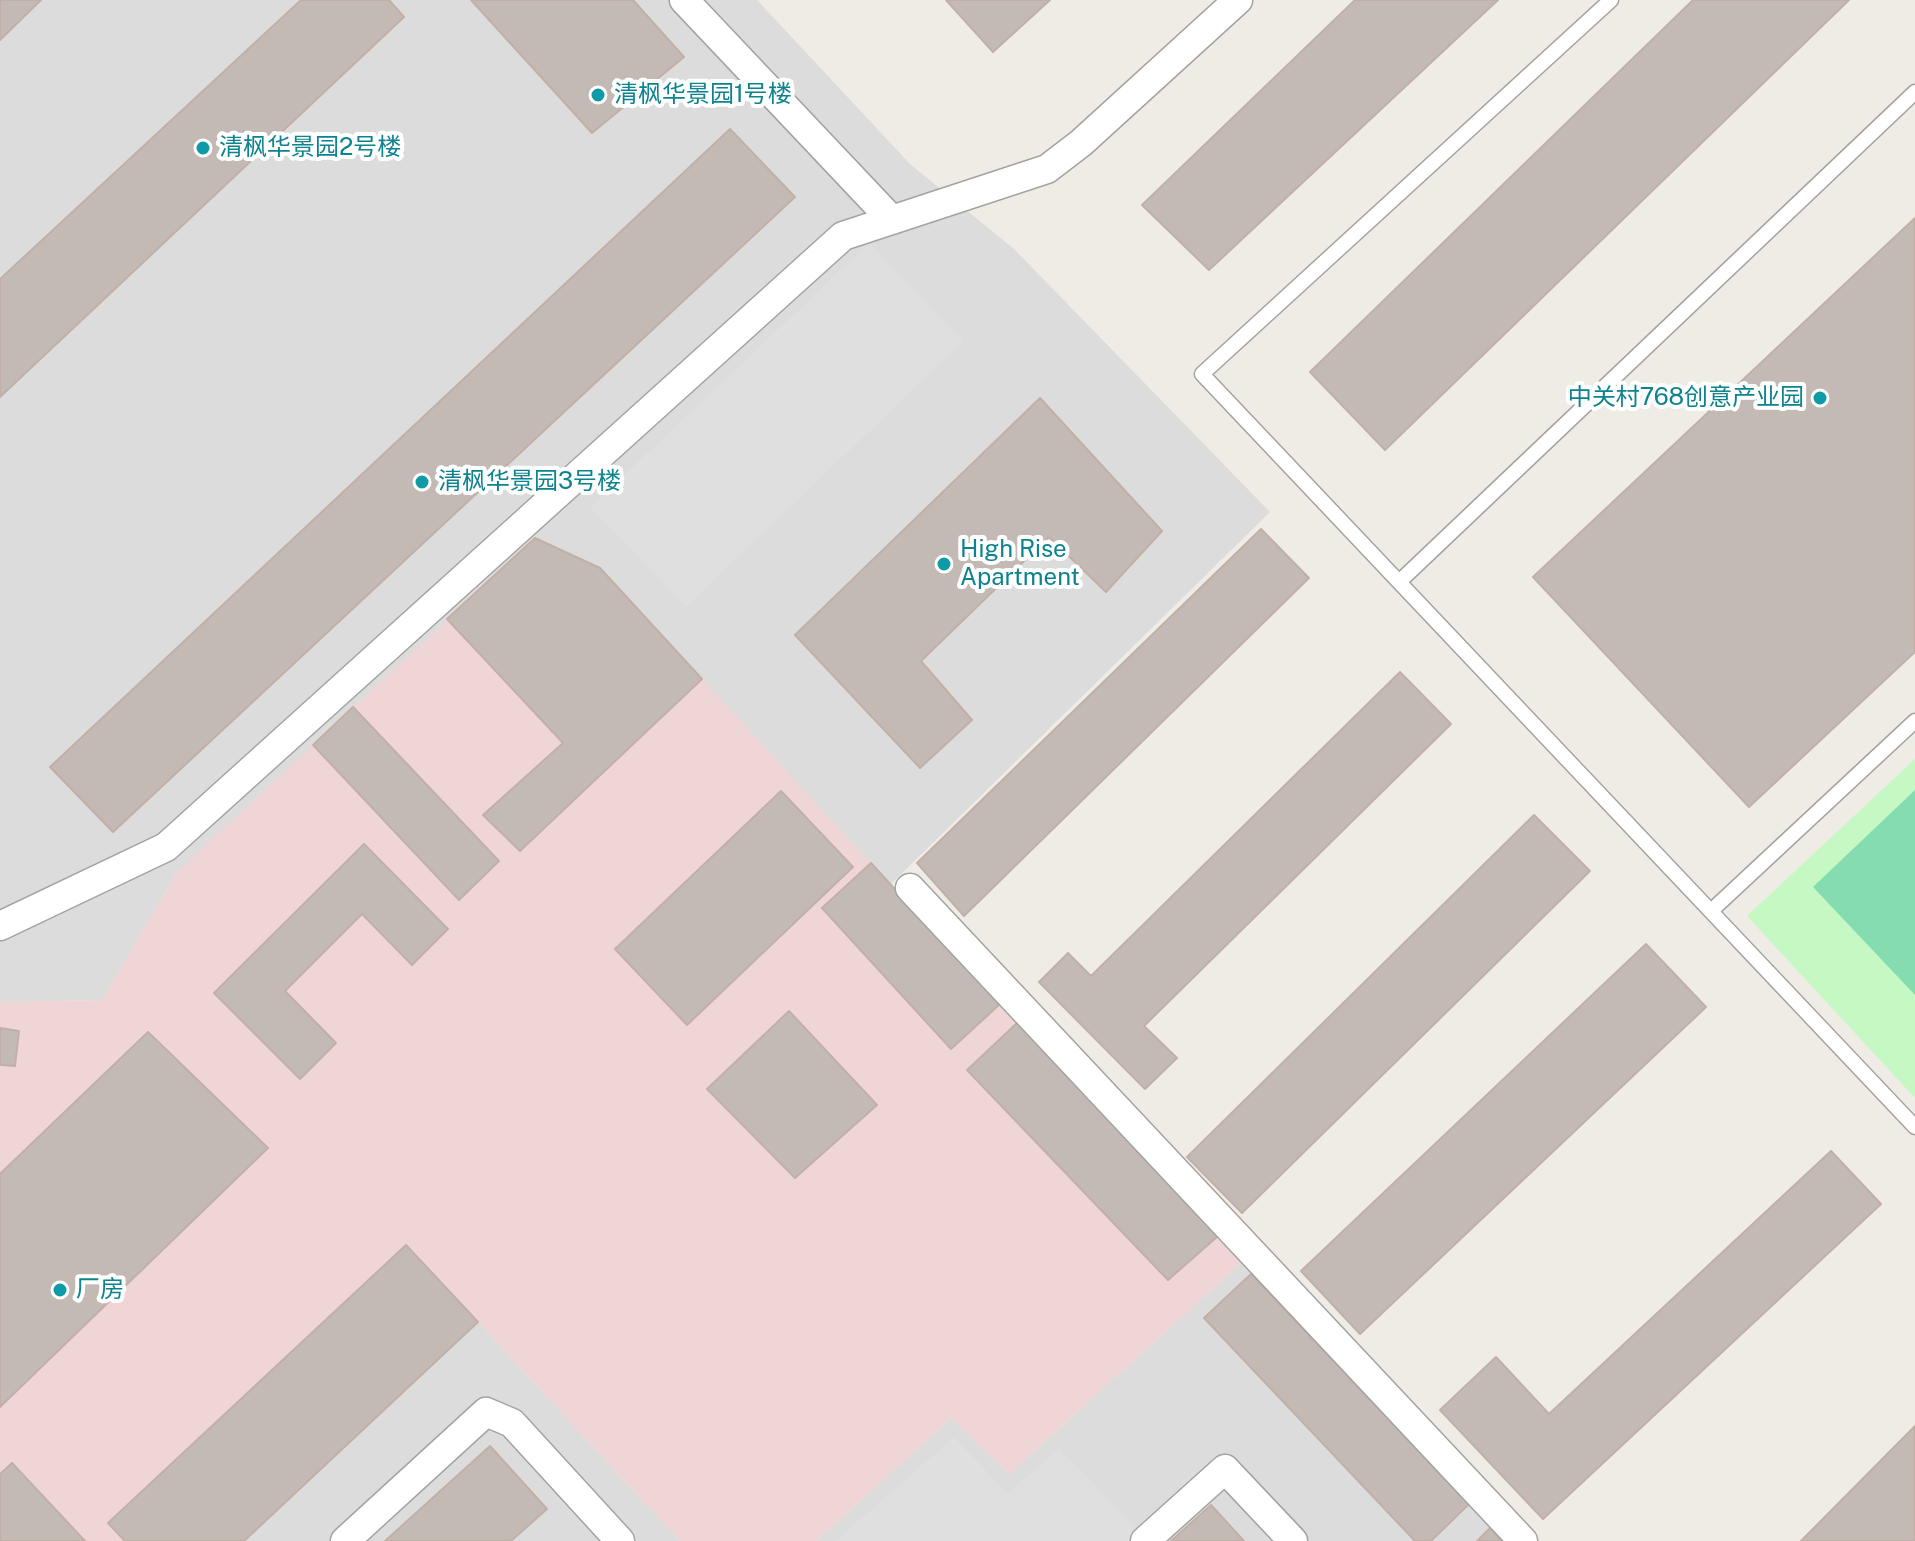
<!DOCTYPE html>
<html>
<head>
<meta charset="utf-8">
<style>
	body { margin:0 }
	canvas { display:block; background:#efebe5 }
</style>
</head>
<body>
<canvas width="1915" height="1541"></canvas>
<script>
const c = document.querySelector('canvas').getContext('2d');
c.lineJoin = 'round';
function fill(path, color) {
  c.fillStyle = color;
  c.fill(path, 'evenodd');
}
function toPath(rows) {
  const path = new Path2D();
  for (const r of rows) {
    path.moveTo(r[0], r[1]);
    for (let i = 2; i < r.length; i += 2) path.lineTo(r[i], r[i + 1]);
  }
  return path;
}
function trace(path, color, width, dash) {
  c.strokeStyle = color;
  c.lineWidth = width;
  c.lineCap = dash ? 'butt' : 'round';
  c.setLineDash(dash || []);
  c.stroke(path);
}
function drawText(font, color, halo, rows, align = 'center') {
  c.font = font + ' "Public Sans","Noto Sans SC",sans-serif';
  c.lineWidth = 8;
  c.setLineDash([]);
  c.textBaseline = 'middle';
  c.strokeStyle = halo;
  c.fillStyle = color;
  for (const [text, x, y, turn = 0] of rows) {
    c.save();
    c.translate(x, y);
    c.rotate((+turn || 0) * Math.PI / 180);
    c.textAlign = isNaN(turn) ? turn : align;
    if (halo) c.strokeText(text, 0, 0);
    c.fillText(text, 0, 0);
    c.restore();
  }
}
const residential = toPath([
	[0,0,757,0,910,164,1014,249,1270,512,890,885,600,568,177,872,102,1000,0,1002],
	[1242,1262,1502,1541,816,1541,951,1418,1009,1474],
	[478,1322,680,1541,244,1541]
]);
const commercial = toPath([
	[535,538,600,568,1000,1004,1242,1262,1009,1474,951,1418,816,1541,680,1541,478,1322,244,1541,0,1541,0,1002,102,1000,177,872]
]);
const park = toPath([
	[1915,759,1915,1098,1747,916]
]);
const pitch = toPath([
	[1915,790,1915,995,1813,887]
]);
const parking = toPath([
	[869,243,964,341,686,607,590,507],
	[954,1437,1008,1493,1059,1448,1147,1539,1145,1541,835,1541]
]);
const building = toPath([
	[0,0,41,0,0,40,0,0],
	[301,0,389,0,404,17,0,397,0,279,301,0],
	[471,0,633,0,684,57,592,133,471,0],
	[946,0,1050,0,993,52,946,0],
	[1355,0,1498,0,1209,270,1142,205,1355,0],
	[1693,0,1849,0,1385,450,1310,372,1693,0],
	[730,129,795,197,113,832,50,767,730,129],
	[1915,218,1915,652,1749,807,1533,577,1915,218],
	[1040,398,1162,531,1106,592,1049,537,921,661,972,720,920,768,795,635,1040,398],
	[1261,529,1309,578,964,916,917,863,1261,529],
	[535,538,600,568,702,679,520,851,483,815,563,743,447,619,535,538],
	[1400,672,1451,724,1144,1026,1177,1058,1145,1089,1039,982,1068,953,1091,976,1400,672],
	[353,707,499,861,459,900,313,745,353,707],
	[781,791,853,867,687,1025,615,949,781,791],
	[1534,815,1590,871,1242,1213,1187,1157,1534,815],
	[364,844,448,929,412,965,362,914,285,991,336,1043,300,1079,214,993,364,844],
	[871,863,1000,1004,951,1049,822,908,871,863],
	[1646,944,1706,1007,1360,1334,1301,1271,1646,944],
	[789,1011,877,1105,795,1178,707,1089,789,1011],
	[1018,1022,1218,1236,1168,1280,967,1070,1018,1022],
	[0,1028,19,1031,15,1066,0,1065,0,1028],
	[148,1032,268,1148,0,1407,0,1174,148,1032],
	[1831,1151,1881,1204,1543,1519,1440,1410,1496,1357,1549,1414,1831,1151],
	[406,1245,478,1322,244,1541,125,1541,108,1523,406,1245],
	[1251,1274,1469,1504,1431,1541,1415,1541,1204,1318,1251,1274],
	[1915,1426,1915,1541,1801,1541,1915,1426],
	[490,1446,547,1509,511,1541,385,1541,490,1446],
	[12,1463,85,1541,0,1541,0,1474,12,1463],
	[1211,1505,1244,1541,1171,1541,1211,1505],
	[1490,1528,1502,1541,1477,1541,1490,1528]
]);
const service = toPath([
	[1611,0,1202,374,1915,1127],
	[1399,582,1915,92],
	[1711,911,1915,721]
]);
const minor = toPath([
	[684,0,892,220],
	[910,888,1523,1541],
	[0,926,166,847,843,236,1047,169,1081,143,1238,0],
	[345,1541,486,1412,512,1423,620,1541],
	[1145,1541,1225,1469,1293,1541]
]);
const markers = [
	[598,95,8,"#0f9aa8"],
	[203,148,8,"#0f9aa8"],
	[1820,398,8,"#0f9aa8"],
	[422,482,8,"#0f9aa8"],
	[944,564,8,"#0f9aa8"],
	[60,1290,8,"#0f9aa8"]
];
const cultureNames = [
	["清枫华景园1号楼",614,95],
	["清枫华景园2号楼",219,148],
	["中关村768创意产业园",1804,398,"right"],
	["清枫华景园3号楼",438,482],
	["High Rise",960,550],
	["Apartment",960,578],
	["厂房",76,1290]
];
fill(residential, '#dddcdc');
fill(commercial, '#f0d5d7');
fill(park, '#c6f8c4');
fill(pitch, '#85dcb0');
fill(parking, '#dfdfdf');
fill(building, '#c4bab5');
trace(building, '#c1b0a8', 2);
trace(service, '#a3a3a3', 17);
trace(minor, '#a3a3a3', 31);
trace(service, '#fff', 14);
trace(minor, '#fff', 28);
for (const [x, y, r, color] of markers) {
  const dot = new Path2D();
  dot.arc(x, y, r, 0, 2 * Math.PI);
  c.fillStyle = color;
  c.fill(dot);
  trace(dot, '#fff', 3);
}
drawText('24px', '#0d838f', '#fff', cultureNames, 'left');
</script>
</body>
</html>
